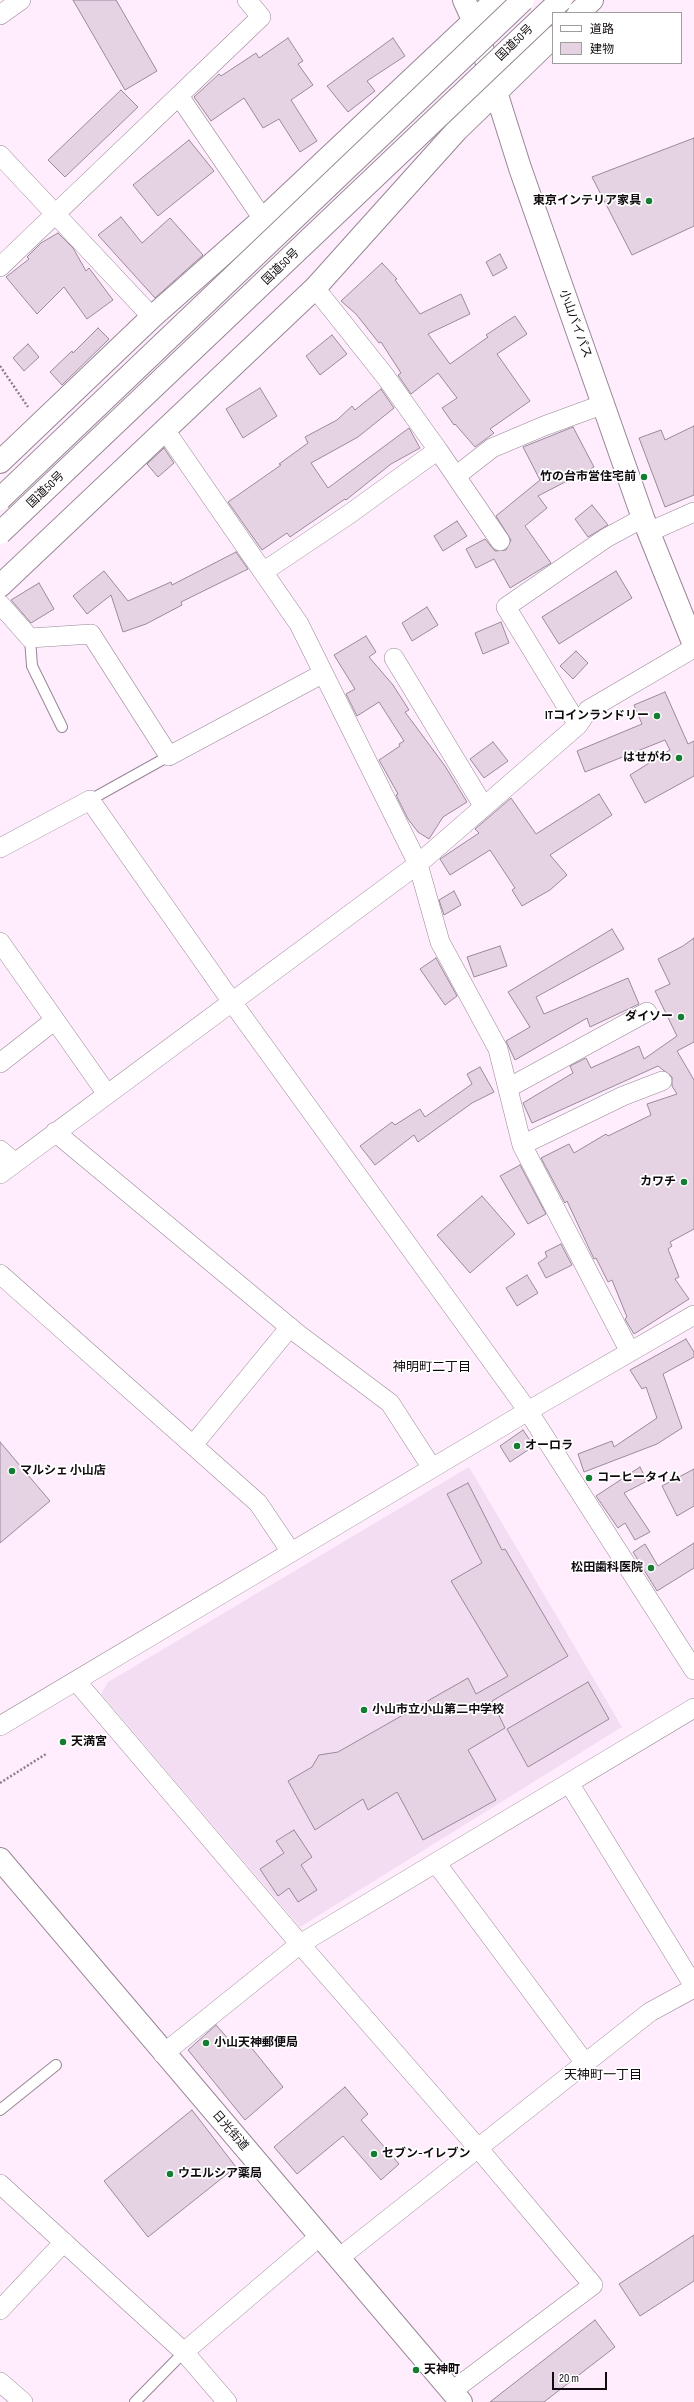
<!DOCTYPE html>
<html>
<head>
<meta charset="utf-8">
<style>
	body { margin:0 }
	#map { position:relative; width:694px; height:2402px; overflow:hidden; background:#ffedfe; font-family:"Sofia Sans Condensed","Noto Sans JP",sans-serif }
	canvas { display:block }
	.legend { position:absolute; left:552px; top:12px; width:130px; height:52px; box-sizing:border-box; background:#fff; border:1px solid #a09d9f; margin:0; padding:5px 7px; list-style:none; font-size:12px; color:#110b10 }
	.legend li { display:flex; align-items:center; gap:8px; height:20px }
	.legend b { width:20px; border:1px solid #a09d9f }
	.scale { position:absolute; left:552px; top:2372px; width:55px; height:18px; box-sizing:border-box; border:2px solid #110b10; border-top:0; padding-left:5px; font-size:12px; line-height:14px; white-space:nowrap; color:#110b10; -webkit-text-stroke:3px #fff; paint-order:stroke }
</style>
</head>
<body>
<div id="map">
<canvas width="694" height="2402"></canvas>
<ul class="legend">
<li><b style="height:5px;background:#fff"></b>道路</li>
<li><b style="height:11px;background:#e5d3e4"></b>建物</li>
</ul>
<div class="scale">20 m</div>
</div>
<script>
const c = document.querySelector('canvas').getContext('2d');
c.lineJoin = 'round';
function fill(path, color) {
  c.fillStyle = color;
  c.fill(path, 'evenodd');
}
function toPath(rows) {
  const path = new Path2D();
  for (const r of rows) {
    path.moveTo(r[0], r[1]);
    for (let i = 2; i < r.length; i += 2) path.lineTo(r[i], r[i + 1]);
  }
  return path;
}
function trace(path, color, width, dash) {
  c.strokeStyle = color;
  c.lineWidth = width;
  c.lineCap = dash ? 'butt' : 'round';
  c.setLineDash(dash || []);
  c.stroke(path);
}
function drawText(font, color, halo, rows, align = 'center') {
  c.font = font + ' "Sofia Sans Condensed","Noto Sans JP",sans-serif';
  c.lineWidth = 3.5;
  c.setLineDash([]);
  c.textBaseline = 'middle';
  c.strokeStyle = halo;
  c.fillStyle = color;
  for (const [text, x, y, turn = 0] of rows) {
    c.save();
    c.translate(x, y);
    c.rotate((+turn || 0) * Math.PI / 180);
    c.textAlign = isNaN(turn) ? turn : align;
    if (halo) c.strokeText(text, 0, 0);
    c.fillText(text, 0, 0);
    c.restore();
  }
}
const built = toPath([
	[469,1467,622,1727,300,1927,101,1694,108,1682]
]);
const building = toPath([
	[73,0,116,0,157,71,125,90,73,0],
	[288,38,303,61,298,64,313,85,291,100,317,141,300,152,279,119,263,128,244,98,211,121,194,97,219,74,221,76,256,53,259,58,288,38],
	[393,38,405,56,367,81,375,91,348,112,327,86,393,38],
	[121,90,138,107,65,177,48,160,121,90],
	[694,138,694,226,632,255,592,177,694,138],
	[189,140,214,171,158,216,133,185,189,140],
	[121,217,142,243,170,218,203,255,155,298,98,235,121,217],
	[58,233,73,248,86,271,89,268,113,300,87,319,64,287,37,314,6,277,29,259,27,257,41,243,58,233],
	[500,254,507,268,493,276,486,262,500,254],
	[382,263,397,279,395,280,420,314,461,294,470,314,428,334,450,364,488,337,486,335,515,316,527,334,497,354,530,401,490,429,494,433,475,447,455,424,454,425,442,408,457,398,438,373,411,394,398,375,401,373,381,342,379,343,356,314,341,301,382,263],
	[98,328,109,339,62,385,50,372,72,351,73,353,98,328],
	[332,335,347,354,320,375,306,356,332,335],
	[28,344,39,357,24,371,13,358,28,344],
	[260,388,277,416,243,438,226,409,260,388],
	[381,389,394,408,358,437,311,463,328,488,409,428,420,448,391,464,346,500,345,499,290,537,287,533,262,550,228,502,281,465,279,464,308,443,305,437,337,420,352,406,355,410,381,389],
	[694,426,694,495,665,507,639,438,661,430,665,440,694,426],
	[573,427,594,467,538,496,547,508,525,526,551,563,510,588,494,559,476,568,466,549,485,539,495,551,506,550,511,540,496,516,540,480,523,447,573,427],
	[164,448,174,463,158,477,147,464,164,448],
	[592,505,608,525,588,537,575,519,592,505],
	[457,521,467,536,443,551,434,536,457,521],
	[236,552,248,569,181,602,182,605,146,624,123,632,111,595,87,614,73,596,104,571,128,601,171,582,172,585,236,552],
	[616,571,632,598,559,644,542,617,616,571],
	[39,583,54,609,31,623,11,600,39,583],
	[427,607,438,625,412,641,402,623,427,607],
	[501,622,509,643,483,654,475,633,501,622],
	[366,636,376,652,369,657,393,685,409,710,405,712,445,766,467,802,443,817,429,839,418,832,408,819,396,795,398,794,379,760,400,746,399,744,404,741,379,702,357,716,346,694,355,689,334,655,366,636],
	[576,651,588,663,573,679,560,666,576,651],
	[665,692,688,744,694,741,694,776,645,803,630,775,670,750,665,740,585,772,577,751,642,724,634,705,665,692],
	[493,742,508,761,484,778,470,759,493,742],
	[599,794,612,815,550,855,567,875,550,890,522,906,512,890,515,888,490,850,450,875,440,859,479,833,475,829,511,798,536,834,599,794],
	[454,891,461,905,444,915,439,900,454,891],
	[612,929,624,949,536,997,544,1014,628,978,639,1004,590,1027,587,1018,515,1060,506,1041,530,1027,508,992,612,929],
	[694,938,694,1042,677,1051,694,1080,694,1229,670,1242,672,1246,668,1249,679,1277,675,1279,689,1299,634,1334,625,1319,627,1317,612,1280,608,1282,596,1258,594,1259,567,1201,565,1203,541,1158,569,1144,574,1153,606,1134,608,1136,651,1115,647,1104,677,1094,672,1086,672,1077,658,1066,532,1123,523,1103,573,1073,570,1066,586,1058,591,1068,639,1046,644,1059,677,1036,655,991,670,984,658,959,683,946,694,938],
	[500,946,507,966,474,977,467,957,500,946],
	[436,958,457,996,445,1005,420,969,436,958],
	[480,1067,494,1092,472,1103,418,1142,414,1135,375,1165,360,1146,392,1122,395,1125,420,1109,425,1117,472,1084,467,1074,480,1067],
	[520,1165,546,1214,528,1224,500,1176,520,1165],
	[482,1196,515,1234,470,1273,437,1235,482,1196],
	[561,1244,572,1265,546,1278,538,1263,547,1257,545,1252,561,1244],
	[527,1275,538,1293,517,1306,506,1288,527,1275],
	[686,1339,694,1352,694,1357,663,1374,682,1428,657,1444,584,1472,578,1454,612,1441,614,1447,657,1418,646,1387,642,1389,630,1370,686,1339],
	[523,1430,534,1446,510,1462,500,1446,523,1430],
	[0,1442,50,1501,0,1543,0,1442],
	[640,1467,647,1481,624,1493,650,1532,635,1540,625,1523,618,1528,596,1496,640,1467],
	[694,1469,694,1506,677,1516,662,1486,694,1469],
	[468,1483,502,1550,505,1549,568,1656,492,1701,505,1728,468,1750,496,1800,423,1840,397,1792,368,1810,363,1799,315,1830,288,1781,312,1767,319,1755,338,1752,468,1678,476,1694,508,1676,451,1581,482,1563,447,1494,468,1483],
	[694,1543,694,1568,657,1591,633,1552,645,1544,658,1566,694,1543],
	[588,1682,609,1719,528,1767,507,1729,588,1682],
	[294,1830,312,1857,301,1865,317,1890,298,1902,289,1888,278,1896,260,1869,284,1853,276,1841,294,1830],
	[216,2025,232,2043,242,2036,283,2087,245,2120,188,2050,216,2025],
	[345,2087,368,2114,361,2120,399,2164,381,2180,343,2136,297,2174,274,2147,345,2087],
	[192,2110,236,2167,148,2237,104,2181,192,2110],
	[694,2235,694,2281,640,2316,619,2284,694,2235],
	[595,2320,615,2347,544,2402,490,2402,595,2320]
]);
const path = toPath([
	[0,366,28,407],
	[0,1783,46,1754]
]);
const service = toPath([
	[30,638,32,666,62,727],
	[90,800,169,756],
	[0,2110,56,2065],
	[135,2402,184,2352]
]);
const minor = toPath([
	[0,15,21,0],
	[179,96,263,219],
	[0,155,152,317],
	[0,267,261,17,247,0],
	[165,430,299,624,418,864,440,942,498,1049,522,1145,630,1352],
	[438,450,500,541],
	[456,476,492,448,544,426,604,404],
	[649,532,694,512],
	[263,572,348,515,438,450,385,376,315,288],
	[0,604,30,638,91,634,169,756,322,674],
	[394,658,484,807],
	[578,725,506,607,606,538,643,518],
	[0,848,90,800,232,1002,528,1411,694,1670],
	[0,942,107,1094],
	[0,1063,55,1020],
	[508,1088,647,1012],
	[55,1132,298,1334,390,1403,432,1468],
	[522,1145,623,1096,662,1081],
	[0,1150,14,1162],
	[0,1174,418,864,578,725,588,710,694,648],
	[0,1274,258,1503,291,1552],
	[193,1445,290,1327],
	[76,1681,300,1944,478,2148,593,2285,452,2391],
	[0,1726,528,1411,694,1315],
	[569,1783,694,1986],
	[436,1863,585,2063],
	[163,2054,300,1944,694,1708],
	[0,2184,184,2352,227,2402],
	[339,2258,650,2012,694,1988],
	[0,2310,64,2242],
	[184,2352,320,2236],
	[0,2382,23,2402]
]);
const secondary = toPath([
	[0,1859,461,2402]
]);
const trunk = toPath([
	[464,0,474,22,520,168,643,518,694,645],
	[578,13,592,0],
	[0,462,152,317,263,219,496,0],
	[0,586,315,288,457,130,553,37]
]);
const trunkBridge = toPath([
	[0,499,523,0],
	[0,533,561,0]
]);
const markers = [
	[649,201,4,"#137d32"],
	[644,477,4,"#137d32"],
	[657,716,4,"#137d32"],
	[679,758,4,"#137d32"],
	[681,1017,4,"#137d32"],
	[684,1182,4,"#137d32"],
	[517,1446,4,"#137d32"],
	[12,1471,4,"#137d32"],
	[589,1478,4,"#137d32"],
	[651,1568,4,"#137d32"],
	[364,1710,4,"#137d32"],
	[63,1742,4,"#137d32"],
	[206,2043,4,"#137d32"],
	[374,2154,4,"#137d32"],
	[170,2174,4,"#137d32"],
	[416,2370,4,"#137d32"]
];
const streetNames = [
	["国道50号",515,43,-44],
	["国道50号",281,267,-44],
	["小山バイパス",575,324,70],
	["国道50号",46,490,-44],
	["日光街道",230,2131,49]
];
const poiNames = [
	["東京インテリア家具",641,201,"right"],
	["竹の台市営住宅前",636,477,"right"],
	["ITコインランドリー",649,716,"right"],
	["はせがわ",671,758,"right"],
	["ダイソー",673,1017,"right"],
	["カワチ",676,1182,"right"],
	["オーロラ",525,1446],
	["マルシェ 小山店",20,1471],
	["コーヒータイム",597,1478],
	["松田歯科医院",643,1568,"right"],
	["小山市立小山第二中学校",372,1710],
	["天満宮",71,1742],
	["小山天神郵便局",214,2043],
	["セブン-イレブン",382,2154],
	["ウエルシア薬局",178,2174],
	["天神町",424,2370]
];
const neighbourhoodNames = [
	["神明町二丁目",432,1368],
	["天神町一丁目",603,2076]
];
fill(built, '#f3ddf2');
fill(building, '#e5d3e4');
trace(building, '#9a8a99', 1);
trace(service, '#978796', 12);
trace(minor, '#978796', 20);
trace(secondary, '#978796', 24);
trace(trunk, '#978796', 24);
trace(path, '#8b7f8a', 2.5, [2, 2]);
trace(service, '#fff', 10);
trace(minor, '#fff', 19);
trace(secondary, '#fff', 22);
trace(trunk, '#fff', 22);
trace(trunkBridge, '#978796', 24, []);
trace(trunkBridge, '#fff', 22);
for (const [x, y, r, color] of markers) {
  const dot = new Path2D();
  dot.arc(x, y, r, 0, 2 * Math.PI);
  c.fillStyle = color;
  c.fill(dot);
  trace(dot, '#fff', 1.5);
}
drawText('12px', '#110b10', '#fff', streetNames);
drawText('bold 12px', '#110b10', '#fff', poiNames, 'left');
drawText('13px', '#110b10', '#fff', neighbourhoodNames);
</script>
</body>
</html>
